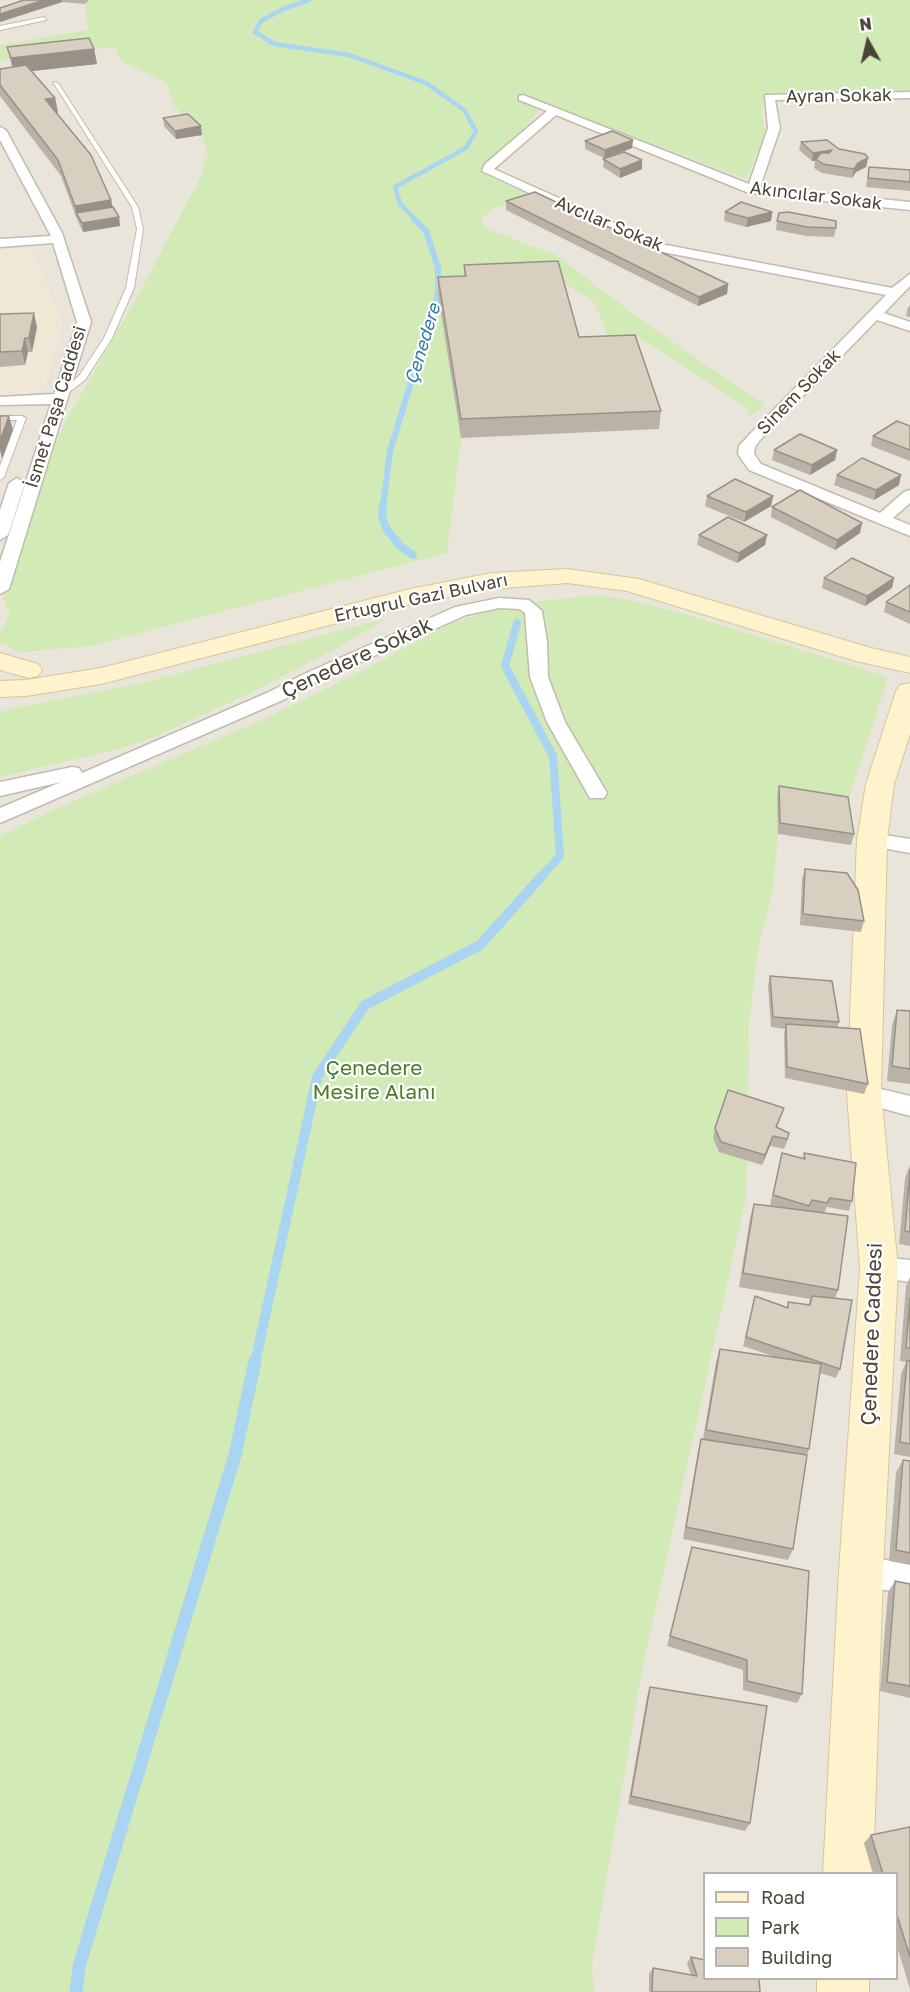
<!DOCTYPE html>
<html>
<head>
<meta charset="utf-8">
<style>
	body { margin:0 }
	#map { position:relative; width:910px; height:1992px; overflow:hidden; background:#f6f3ec; font-family:"Golos Text",sans-serif }
	canvas { display:block }
	.legend { position:absolute; left:703px; top:1872px; width:195px; height:108px; box-sizing:border-box; background:#fff; border:2px solid #b7b4b0; margin:0; padding:8px 10px; list-style:none; font-size:18px; color:#4b4439 }
	.legend li { display:flex; align-items:center; gap:12px; height:30px }
	.legend b { width:30px; border:2px solid #b7b4b0 }
	.north { position:absolute; left:838px; top:12px; width:60px; height:60px; -webkit-text-stroke:4px #fff; paint-order:stroke; rotate:352deg; font-size:16px; font-weight:700; line-height:24px; text-align:center; color:#4b4439 }
	.north::after { content:''; display:block; margin:auto; width:21px; height:27px; background:#4b4439; clip-path:polygon(50% 0,100% 100%,50% 72%,0 100%) }
</style>
</head>
<body>
<div id="map">
<canvas width="910" height="1992"></canvas>
<ul class="legend">
<li><b style="height:8px;background:#fff3cd"></b>Road</li>
<li><b style="height:16px;background:#d2eab5"></b>Park</li>
<li><b style="height:16px;background:#d8cfc1"></b>Building</li>
</ul>
<div class="north">N</div>
</div>
<script>
const c = document.querySelector('canvas').getContext('2d');
c.lineJoin = 'round';
function fill(path, color) {
  c.fillStyle = color;
  c.fill(path, 'evenodd');
}
function toPath(rows) {
  const path = new Path2D();
  for (const r of rows) {
    path.moveTo(r[0], r[1]);
    for (let i = 2; i < r.length; i += 2) path.lineTo(r[i], r[i + 1]);
  }
  return path;
}
function trace(path, color, width, dash) {
  c.strokeStyle = color;
  c.lineWidth = width;
  c.lineCap = dash ? 'butt' : 'round';
  c.setLineDash(dash || []);
  c.stroke(path);
}
function drawText(font, color, halo, rows, align = 'center') {
  c.font = font + ' "Golos Text",sans-serif';
  c.lineWidth = 4.5;
  c.setLineDash([]);
  c.textBaseline = 'middle';
  c.strokeStyle = halo;
  c.fillStyle = color;
  for (const [text, x, y, turn = 0] of rows) {
    c.save();
    c.translate(x, y);
    c.rotate((+turn || 0) * Math.PI / 180);
    c.textAlign = isNaN(turn) ? turn : align;
    if (halo) c.strokeText(text, 0, 0);
    c.fillText(text, 0, 0);
    c.restore();
  }
}
const residential = toPath([
	[0,0,910,0,910,1992,0,1992],
	[704,1874,896,1874,896,1978,704,1978]
]);
const education = toPath([
	[0,249,32,249,63,323,45,388,17,397,0,397]
]);
const green = toPath([
	[89,0,910,0,910,95,769,97,761,107,765,132,747,179,545,104,489,166,486,175,531,196,494,208,480,220,487,229,554,254,651,327,765,405,749,417,748,408,638,337,609,337,594,302,557,278,461,438,447,553,90,646,22,652,0,644,0,634,10,614,3,598,42,476,66,420,137,298,200,178,208,155,202,135,174,106,167,83,121,61,115,47,0,61,0,45,88,30,85,4],
	[595,595,630,600,685,614,888,677,846,807,777,797,778,834,773,890,758,949,749,1024,746,1198,642,1670,592,1965,594,1992,0,1992,0,836,60,807,262,720,372,666,447,625,485,612,533,602],
	[387,618,341,646,244,696,152,738,115,750,0,777,0,713,9,709,138,684]
]);
const streamFar4 = toPath([
	[309,0,283,9,261,21,255,32,274,44,349,55,426,83,464,110,476,131,466,148,395,187,400,204,416,220]
]);
const streamFar3 = toPath([
	[383,506,390,451,438,294,438,268,426,231,414,219]
]);
const streamFar2 = toPath([
	[383,505,382,516,386,528,400,546,413,555],
	[517,623,505,666,553,756,560,856,540,878]
]);
const streamFar1 = toPath([
	[255,1363,317,1077,365,1005,480,945,541,877]
]);
const stream = toPath([
	[76,1992,79,1966,235,1455,255,1361]
]);
const lane = toPath([
	[44,17,46,20,0,30,0,26,44,17],
	[53,82,58,83,138,207,143,229,134,288,112,338,85,380,60,399,56,397,57,395,79,376,104,338,126,288,137,229,132,207,53,82],
	[0,416,22,416,26,418,4,477,0,480,0,466,17,420,0,420,0,416]
]);
const street = toPath([
	[910,92,910,98,775,100,780,128,760,187,910,202,910,210,749,193,556,115,494,169,661,244,892,288,910,274,910,286,884,313,910,322,910,331,877,320,760,440,755,447,754,454,761,464,880,513,904,492,910,490,910,503,893,518,910,525,910,536,749,470,738,454,739,446,750,434,886,295,652,250,482,171,485,164,547,111,519,100,519,96,523,95,749,184,768,128,765,95,910,92],
	[0,127,6,130,62,233,91,322,9,589,0,594,0,562,51,404,0,405,0,397,54,394,77,322,53,243,0,247,0,239,51,236,0,140,0,127],
	[17,478,25,483,8,535,0,540,0,510,9,483,17,478],
	[499,598,529,600,542,611,547,642,548,677,565,722,607,793,604,798,590,798,547,722,530,677,525,613,519,609,499,608,466,615,316,682,283,700,0,823,0,808,61,782,0,796,0,782,72,767,79,768,82,773,269,692,304,674,455,607,499,598],
	[872,833,910,839,910,853,865,845,862,840,865,835,872,833],
	[864,1085,910,1096,910,1116,856,1101,852,1094,856,1087,864,1085],
	[879,1257,910,1260,910,1282,870,1276,866,1268,870,1260,879,1257],
	[861,1556,910,1564,910,1594,861,1586,850,1582,846,1571,850,1560,861,1556]
]);
const secondary = toPath([
	[567,569,639,579,871,648,910,657,910,673,856,661,627,591,567,583,492,589,411,604,101,684,26,696,0,697,0,681,26,680,101,668,410,589,492,573,567,569],
	[0,653,38,664,42,670,38,676,29,678,0,670,0,653],
	[910,683,910,734,894,784,887,840,881,1094,898,1268,883,1571,873,1874,823,1874,839,1571,860,1268,847,1094,857,840,866,784,896,691,900,685,910,683],
	[817,1978,869,1978,869,1992,817,1992,817,1978]
]);
const wall = toPath([
	[24,0,89,0,85,4,62,2,0,22,0,8],
	[7,47,94,49,97,64,31,71,55,98,58,113,57,113,111,200,113,207,119,217,120,226,83,232,78,222,61,176,0,96,0,69,12,67],
	[163,118,202,135,176,139,164,126],
	[633,140,632,148,613,155,642,160,642,169,620,178,603,167,604,158,585,149,585,141],
	[801,142,839,149,868,158,866,167,856,172,852,178,822,173,814,168,815,161,812,161,799,150],
	[869,167,910,170,910,191,866,187],
	[506,201,728,284,727,294,698,306,506,210],
	[725,212,772,212,771,221,746,227,724,221],
	[777,221,836,228,834,237,806,236,776,230],
	[464,265,579,337,661,411,659,429,461,438,438,294,438,277,464,276],
	[910,306,910,317,906,316,908,307],
	[0,314,37,327,32,352,28,352,25,365,0,367],
	[910,426,910,461,871,446,873,436],
	[774,450,837,450,835,460,810,475,772,460],
	[837,475,899,485,874,500,834,485],
	[707,496,773,496,771,506,744,522,705,506],
	[772,507,860,533,835,550,771,517],
	[699,535,767,535,765,545,737,563,697,545],
	[824,578,894,578,892,588,865,606,822,588],
	[910,585,910,624,884,612,886,602],
	[779,786,854,834,851,845,778,834,777,796],
	[805,869,864,921,861,932,800,925,802,879],
	[770,976,839,1022,837,1028,868,1084,864,1094,785,1078,784,1034,785,1029,771,1027,768,986],
	[897,1010,910,1011,910,1084,887,1081,892,1025],
	[784,1108,777,1128,789,1133,787,1142,784,1149,770,1146,762,1165,719,1152,713,1138,715,1128],
	[782,1153,803,1158,804,1153,852,1201,849,1211,827,1207,824,1213,838,1290,835,1298,840,1369,836,1378,820,1373,809,1449,807,1455,793,1549,788,1560,683,1539,698,1451,701,1439,703,1439,716,1362,720,1349,775,1357,743,1346,755,1296,787,1307,788,1302,808,1305,810,1299,739,1287,750,1218,754,1204,775,1206,770,1205],
	[910,1165,910,1246,899,1244,905,1178],
	[910,1277,910,1457,894,1454,901,1374,906,1362,900,1361,906,1286],
	[903,1460,910,1461,910,1565,889,1561,896,1472],
	[692,1547,802,1694,797,1703,743,1690,743,1670,667,1646],
	[895,1581,910,1584,910,1698,880,1691,888,1592],
	[650,1687,750,1823,745,1831,628,1804,647,1697],
	[910,1827,910,1989,897,1946,897,1874,873,1874,864,1843,871,1835],
	[691,1957,760,1992,649,1992,649,1974,653,1968,691,1975,687,1963]
]);
const shadedWall = toPath([
	[44,0,62,0,62,2,0,22,0,14],
	[94,49,97,64,14,73,11,58],
	[55,98,58,113,48,115,45,99],
	[201,126,202,135,176,139,175,131],
	[633,140,632,148,604,159,605,150],
	[832,150,830,158,816,159,815,161,812,161,813,153],
	[868,158,866,167,856,172,852,178,854,169,858,163],
	[642,160,642,169,620,178,620,169],
	[111,200,114,216,76,213,75,206],
	[772,212,771,221,746,227,748,218],
	[119,217,120,226,83,232,82,223],
	[728,284,727,294,698,306,699,297],
	[34,313,37,327,32,352,29,338],
	[25,338,28,352,25,365,22,351],
	[9,416,13,430,2,459,0,450,0,441],
	[837,450,835,460,810,475,812,465],
	[901,475,899,485,874,500,876,490],
	[773,496,771,506,744,522,746,512],
	[862,523,860,533,835,550,837,540],
	[767,535,765,545,737,563,739,553],
	[894,578,892,588,865,606,867,596],
	[773,1136,770,1146,762,1165,765,1155]
]);
const building = toPath([
	[24,0,44,0,0,14,0,8,24,0],
	[89,38,94,49,11,58,7,47,89,38],
	[26,65,55,98,45,99,91,155,111,200,75,206,58,160,0,85,0,69,26,65],
	[188,114,201,126,175,131,163,118,188,114],
	[612,131,633,140,605,150,585,141,612,131],
	[827,140,839,149,865,154,868,158,858,163,854,169,823,164,816,159,821,153,829,153,832,150,813,153,801,142,827,140],
	[624,152,642,160,620,169,603,159,624,152],
	[869,167,910,170,910,182,868,178,869,167],
	[535,192,728,284,699,297,506,201,535,192],
	[741,202,772,212,748,218,725,212,741,202],
	[113,207,119,217,82,223,76,213,113,207],
	[788,212,836,221,836,228,807,227,777,221,779,213,788,212],
	[558,261,579,337,635,335,661,411,461,419,438,277,466,276,464,265,558,261],
	[34,313,29,338,25,338,22,351,0,352,0,314,34,313],
	[0,416,9,416,0,441,0,416],
	[897,421,910,426,910,450,873,436,897,421],
	[800,434,837,450,812,465,774,450,800,434],
	[862,458,901,475,876,490,837,475,862,458],
	[735,479,773,496,746,512,707,496,735,479],
	[800,490,862,523,837,540,772,507,800,490],
	[728,517,767,535,739,553,699,535,728,517],
	[852,558,894,578,867,596,824,578,852,558],
	[910,585,910,612,886,602,910,585],
	[779,786,848,797,854,834,780,823,779,786],
	[805,869,847,873,858,890,864,921,803,914,805,869],
	[770,976,832,981,839,1022,773,1017,770,976],
	[897,1010,910,1011,910,1069,892,1066,897,1010],
	[786,1024,860,1029,868,1084,787,1067,786,1024],
	[728,1090,784,1108,776,1127,789,1133,787,1139,773,1136,765,1155,721,1142,715,1128,728,1090],
	[782,1153,805,1159,804,1153,856,1163,852,1201,830,1198,827,1203,812,1200,809,1206,773,1195,782,1153],
	[910,1170,910,1232,905,1231,910,1170],
	[754,1204,848,1216,838,1290,743,1273,754,1204],
	[755,1296,788,1308,788,1302,810,1305,812,1296,852,1300,840,1369,746,1337,755,1296],
	[910,1298,910,1348,906,1348,910,1298],
	[720,1349,821,1364,809,1449,706,1430,720,1349],
	[907,1361,910,1361,910,1444,900,1442,907,1361],
	[701,1439,807,1455,793,1549,686,1527,701,1439],
	[903,1460,910,1461,910,1553,896,1550,903,1460],
	[692,1547,809,1571,802,1694,747,1681,747,1660,670,1636,692,1547],
	[895,1581,910,1584,910,1686,887,1682,895,1581],
	[650,1687,767,1706,750,1823,631,1796,650,1687],
	[910,1827,910,1957,897,1915,897,1874,883,1874,871,1835,910,1827],
	[691,1957,705,1960,705,1978,759,1978,760,1992,652,1992,653,1968,697,1976,691,1957]
]);
const farStreetnames = [
	["Ayran Sokak",839,96,-1],
	["Akıncılar Sokak",816,196,7],
	["Avcılar Sokak",609,224,23],
	["Sinem Sokak",799,392,-46],
	["İsmet Paşa Caddesi",56,407,-73],
	["Ertuğrul Gazi Bulvarı",421,598,-12]
];
const farWaternames = [
	["Çenedere",423,344,-73]
];
const streetNames = [
	["Çenedere Sokak",357,658,-25],
	["Çenedere Caddesi",872,1334,-88]
];
const parkNames = [
	["Çenedere",374,1068],
	["Mesire Alanı",374,1092]
];
fill(residential, '#eae5da');
fill(education, '#efe8d6');
fill(green, '#d2eab5');
trace(streamFar4, '#a9d4f2', 4.5);
trace(streamFar3, '#a9d4f2', 6);
trace(streamFar2, '#a9d4f2', 8);
trace(streamFar1, '#a9d4f2', 10);
trace(stream, '#a9d4f2', 13);
trace(lane, '#c2bbae', 2);
trace(street, '#c2bbae', 3);
trace(secondary, '#d6c79b', 2);
fill(lane, '#fff');
fill(street, '#fff');
fill(secondary, '#fff3cd');
fill(wall, '#bab2a6');
fill(shadedWall, '#979187');
fill(building, '#d8cfc1');
trace(building, '#979187', 1.5);
drawText('18px', '#4b4439', '#fff', farStreetnames);
drawText('italic 18px', '#2e7ab2', '#fff', farWaternames);
drawText('21px', '#4b4439', '#fff', streetNames);
drawText('21px', '#4a7f2a', '#fff', parkNames);
</script>
</body>
</html>
